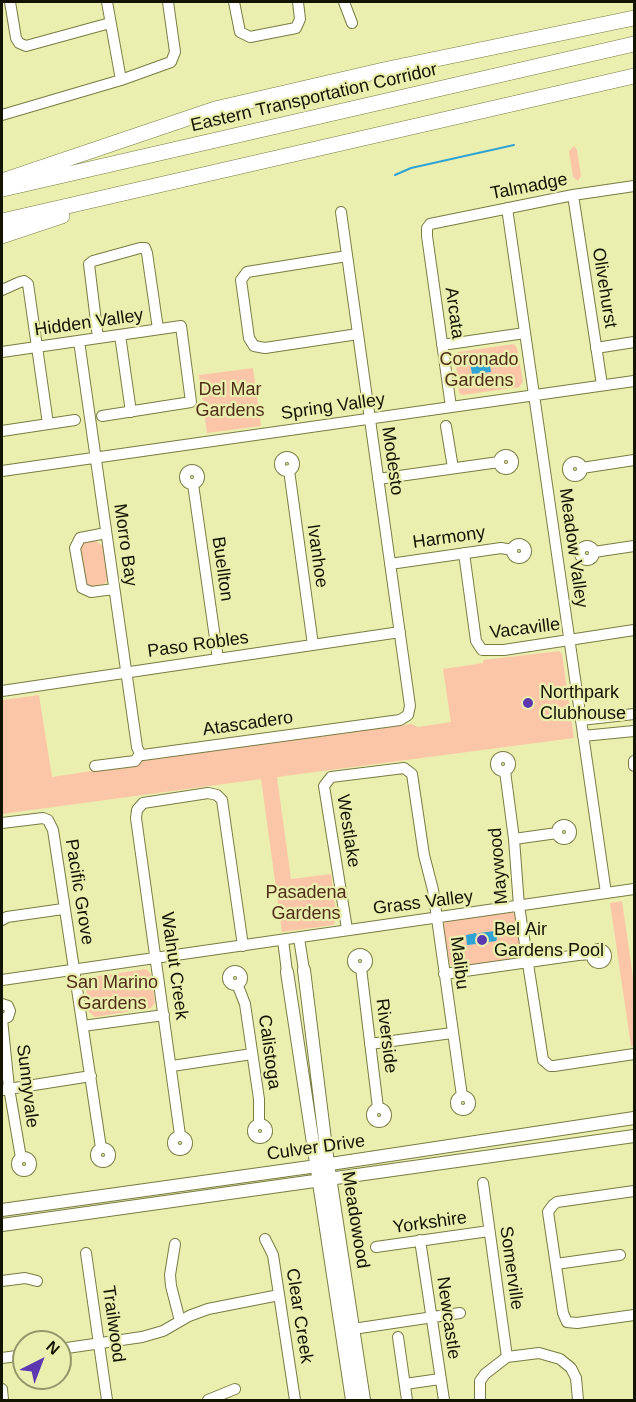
<!DOCTYPE html>
<html>
<head>
<meta charset="utf-8">
<style>
	body { margin:0 }
	#map { position:relative; width:636px; height:1402px; overflow:hidden; background:#eaefaf; font-family:Arial,sans-serif }
	canvas { display:block }
	.frame { position:absolute; inset:0; border:3px solid #131400; pointer-events:none }
	.north { position:absolute; left:12px; top:1330px; width:60px; height:60px; box-sizing:border-box; background:#eaefaf; border:2px solid #949769; border-radius:50%; rotate:42deg; font-size:16px; font-weight:700; line-height:24px; text-align:center; color:#131400 }
	.north::after { content:''; display:block; margin:auto; width:21px; height:27px; background:#5c39b1; clip-path:polygon(50% 0,100% 100%,50% 72%,0 100%) }
</style>
</head>
<body>
<div id="map">
<canvas width="636" height="1402"></canvas>
<div class="frame"></div>
<div class="north">N</div>
</div>
<script>
const c = document.querySelector('canvas').getContext('2d');
c.lineJoin = 'round';
function fill(path, color) {
  c.fillStyle = color;
  c.fill(path, 'evenodd');
}
function toPath(rows) {
  const path = new Path2D();
  for (const r of rows) {
    if (r.length === 3) {
      path.moveTo(r[0] + r[2], r[1]);
      path.arc(r[0], r[1], r[2], 0, 2 * Math.PI);
      continue;
    }
    path.moveTo(r[0], r[1]);
    for (let i = 2; i < r.length; i += 2) path.lineTo(r[i], r[i + 1]);
  }
  return path;
}
function trace(path, color, width, dash) {
  c.strokeStyle = color;
  c.lineWidth = width;
  c.lineCap = dash ? 'butt' : 'round';
  c.setLineDash(dash || []);
  c.stroke(path);
}
function drawText(font, color, halo, rows, align = 'center') {
  c.font = font + ' Arial,sans-serif';
  c.lineWidth = 4.5;
  c.setLineDash([]);
  c.textBaseline = 'middle';
  c.strokeStyle = halo;
  c.fillStyle = color;
  for (const [text, x, y, turn = 0] of rows) {
    c.save();
    c.translate(x, y);
    c.rotate((+turn || 0) * Math.PI / 180);
    c.textAlign = isNaN(turn) ? turn : align;
    if (halo) c.strokeText(text, 0, 0);
    c.fillText(text, 0, 0);
    c.restore();
  }
}
const green = toPath([
	[574,146,577,150,581,176,578,181,573,177,569,151],
	[514,344,517,348,523,382,519,387,463,395,459,393,455,356,458,352],
	[253,368,261,426,207,433,199,375],
	[96,541,103,546,108,580,103,585,90,587,86,584,80,550,83,542],
	[559,651,562,654,574,738,277,777,291,879,331,874,337,919,333,925,282,932,261,779,2,814,2,700,39,695,52,777,137,764,145,760,412,724,418,727,451,722,443,669,483,663,483,660],
	[622,901,634,984,634,1046,631,1046,610,903],
	[511,911,516,915,521,949,519,955,513,959,454,967,450,964,442,928,446,921],
	[146,969,151,974,155,1003,151,1008,95,1017,89,1012,85,982,91,977]
]);
const water = toPath([
	[489,360,491,372,472,374,470,362],
	[495,931,497,938,496,941,480,943,478,942,477,944,467,945,466,935,476,933,477,936,479,933]
]);
const stream = toPath([
	[395,175,411,168,514,145]
]);
const minor = toPath([
	[10,2,16,38,19,43,26,46,110,23],
	[107,2,121,80],
	[234,2,240,32,250,37,296,28,300,19,298,2],
	[344,2,352,23],
	[2,115,121,80,171,62,175,52,168,2],
	[573,195,602,385],
	[507,208,606,893],
	[347,256,247,272,241,280,249,338,254,346,265,348,358,334],
	[2,290,20,282,24,281,28,284,48,424],
	[120,335,131,412],
	[98,338,89,264,93,261,140,248,145,248,147,253,158,329],
	[79,341,137,747,140,754],
	[442,345,525,333],
	[596,348,634,342],
	[2,352,181,326,191,402,102,416],
	[451,407,427,236,427,228,430,224,573,195,634,186],
	[446,426,453,468],
	[2,431,75,420],
	[506,462,7],
	[287,464,7],
	[575,469,7],
	[582,468,634,460],
	[289,470,313,645],
	[192,477,7],
	[2,471,634,381],
	[378,479,499,462],
	[193,484,218,659],
	[106,533,80,538,75,548,82,588,91,592,114,589],
	[519,551,7],
	[587,553,7],
	[594,552,634,546],
	[464,553,476,641,482,650,504,650,634,630],
	[390,564,501,548,512,550],
	[2,691,400,632],
	[581,720,634,714],
	[583,736,634,731],
	[140,754,143,755,400,720,408,715,410,706,341,212],
	[503,764,7],
	[634,761,634,766],
	[95,766,135,761,140,754],
	[505,771,514,839,519,906,543,1060,550,1066,554,1066,634,1054],
	[2,823,43,818,48,820,53,830,101,1148],
	[564,832,7],
	[514,839,557,833],
	[2,920,7,917,63,909],
	[347,929,324,786,331,777,404,768,412,774,424,855,433,890,462,1096],
	[299,938,304,970],
	[283,940,287,972],
	[599,956,7],
	[360,961,7],
	[361,968,378,1108],
	[235,978,7],
	[444,974,578,955,592,954],
	[2,980,634,889],
	[238,986,245,1004,259,1099,259,1124],
	[2,1004,8,1006,10,1011,8,1017,2,1019],
	[2,1019,9,1088,21,1158],
	[83,1026,164,1015],
	[370,1044,452,1033],
	[172,1066,252,1054],
	[2,1090,91,1076],
	[463,1103,7],
	[379,1115,7],
	[260,1131,7],
	[180,1135,136,818,137,810,143,803,208,793,217,795,222,800,243,946],
	[180,1143,7],
	[103,1155,7],
	[24,1164,7],
	[483,1183,507,1357],
	[634,1191,557,1202,553,1205,548,1212,563,1313,567,1322,577,1323,634,1315],
	[265,1239,273,1255,295,1400],
	[420,1240,444,1400],
	[175,1244,170,1275,171,1286,180,1321],
	[376,1247,489,1231],
	[86,1253,107,1400],
	[556,1264,620,1255],
	[2,1281,25,1278,37,1281],
	[353,1329,460,1313],
	[398,1337,407,1400],
	[60,1349,142,1337,163,1331,189,1316,208,1309,279,1295],
	[2,1358,24,1355],
	[405,1384,440,1379],
	[2,1389,3,1400],
	[208,1400,235,1389],
	[480,1400,480,1381,485,1374,507,1357,539,1353,560,1359,571,1368,576,1378,578,1400]
]);
const major = toPath([
	[304,970,328,1164,364,1400],
	[287,972,352,1400],
	[2,1210,317,1166,634,1118],
	[2,1225,634,1136]
]);
const highway = toPath([
	[2,181,215,109,388,69,634,18],
	[3,189,634,44],
	[2,221,634,76],
	[2,236,62,216]
]);
const markers = [
	[528,703,6,"#5c39b1"],
	[482,940,6,"#5c39b1"]
];
const streetNames = [
	["Eastern Transportation Corridor",314,98,-13],
	["Talmadge",529,187,-11],
	["Olivehurst",604,288,81],
	["Arcata",454,313,82],
	["Hidden Valley",89,323,-8],
	["Spring Valley",333,407,-8],
	["Modesto",392,461,82],
	["Harmony",449,538,-8],
	["Morro Bay",125,545,82],
	["Meadow Valley",573,548,82],
	["Ivanhoe",317,556,82],
	["Buellton",222,569,82],
	["Vacaville",525,629,-7],
	["Paso Robles",198,645,-8],
	["Atascadero",248,724,-8],
	["Westlake",348,831,81],
	["Maywood",499,866,-95],
	["Pacific Grove",79,892,81],
	["Grass Valley",423,903,-7],
	["Malibu",459,963,83],
	["Walnut Creek",174,966,82],
	["Riverside",386,1036,83],
	["Calistoga",269,1052,82],
	["Sunnyvale",27,1086,83],
	["Culver Drive",316,1148,-8],
	["Meadowood",355,1220,81],
	["Yorkshire",430,1223,-8],
	["Somerville",511,1268,82],
	["Clear Creek",299,1316,81],
	["Newcastle",448,1318,82],
	["Trailwood",113,1324,82]
];
const parkNames = [
	["Coronado",479,360],
	["Gardens",479,381],
	["Del Mar",230,390],
	["Gardens",230,411],
	["Pasadena",306,893],
	["Gardens",306,914],
	["San Marino",112,983],
	["Gardens",112,1004]
];
const poiNames = [
	["Northpark",540,693],
	["Clubhouse",540,714],
	["Bel Air",494,930],
	["Gardens Pool",494,951]
];
fill(green, '#fbc6a8');
fill(water, '#2ea3d4');
trace(stream, '#2ea3d4', 2);
trace(minor, '#797c41', 12);
trace(major, '#797c41', 14);
trace(highway, '#797c41', 16);
trace(minor, '#fff', 10);
trace(major, '#fff', 12);
trace(highway, '#fff', 15);
for (const [x, y, r, color] of markers) {
  const dot = new Path2D();
  dot.arc(x, y, r, 0, 2 * Math.PI);
  c.fillStyle = color;
  c.fill(dot);
  trace(dot, '#eaefaf', 2);
}
drawText('18px', '#131400', '#eaefaf', streetNames);
drawText('18px', '#502d17', '#eaefaf', parkNames);
drawText('18px', '#131400', '#eaefaf', poiNames, 'left');
</script>
</body>
</html>
